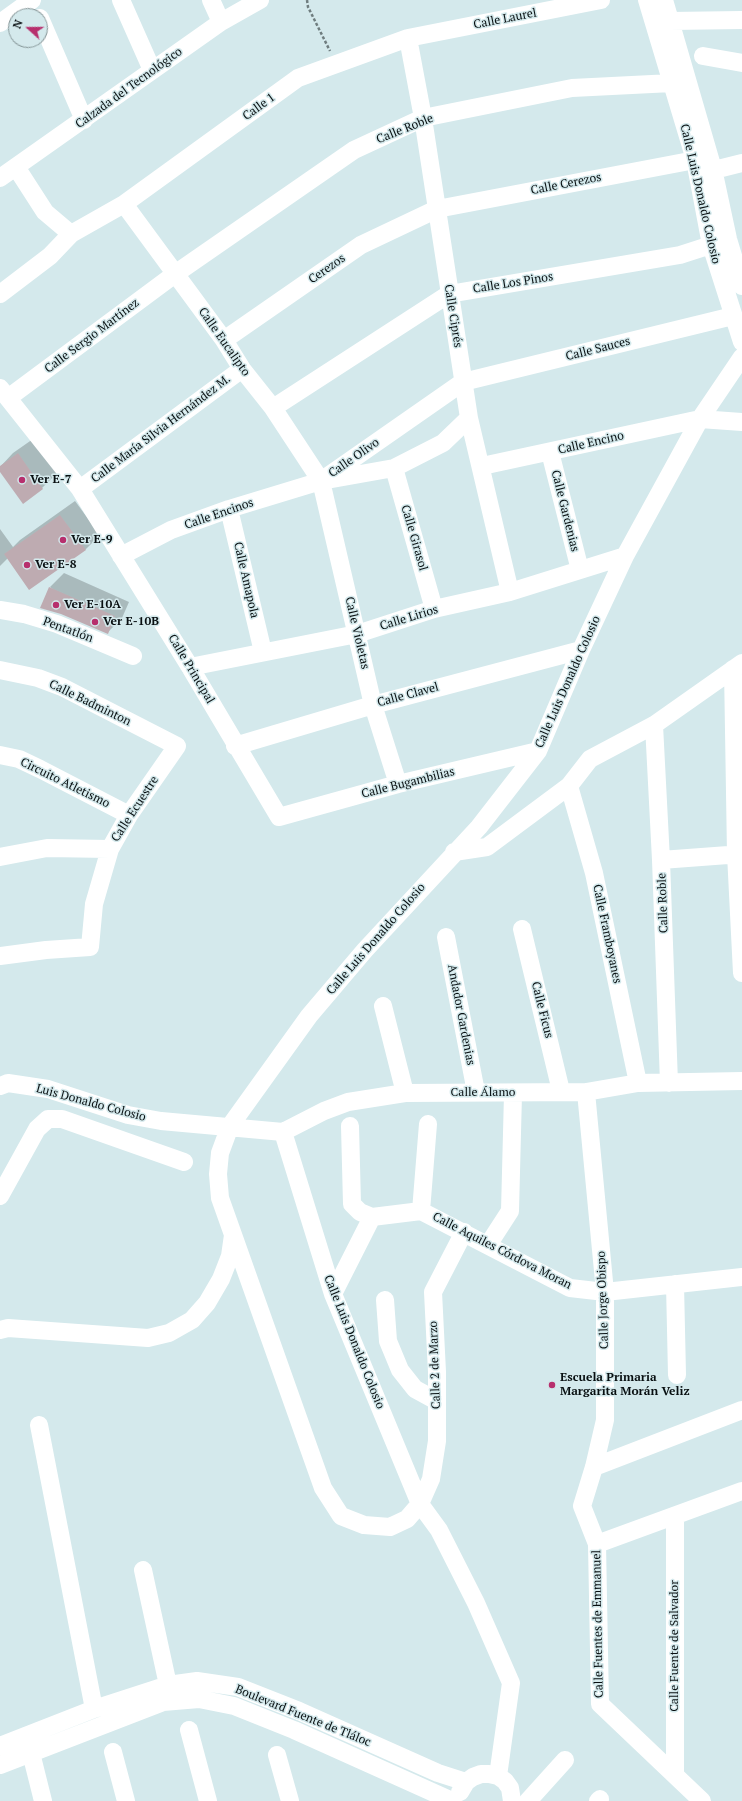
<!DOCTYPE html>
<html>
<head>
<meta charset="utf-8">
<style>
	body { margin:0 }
	#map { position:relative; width:742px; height:1801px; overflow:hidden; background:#d4e9ec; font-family:"PT Serif",serif }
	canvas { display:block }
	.north { position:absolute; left:8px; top:8px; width:40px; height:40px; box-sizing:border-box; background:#d4e9ec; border:1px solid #829294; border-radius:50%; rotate:291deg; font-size:11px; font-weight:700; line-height:16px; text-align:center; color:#080f11 }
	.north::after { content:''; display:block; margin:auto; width:14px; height:18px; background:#b72f6d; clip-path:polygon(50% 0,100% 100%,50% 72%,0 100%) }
</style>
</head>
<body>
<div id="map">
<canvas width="742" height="1801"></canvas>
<div class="north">N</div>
</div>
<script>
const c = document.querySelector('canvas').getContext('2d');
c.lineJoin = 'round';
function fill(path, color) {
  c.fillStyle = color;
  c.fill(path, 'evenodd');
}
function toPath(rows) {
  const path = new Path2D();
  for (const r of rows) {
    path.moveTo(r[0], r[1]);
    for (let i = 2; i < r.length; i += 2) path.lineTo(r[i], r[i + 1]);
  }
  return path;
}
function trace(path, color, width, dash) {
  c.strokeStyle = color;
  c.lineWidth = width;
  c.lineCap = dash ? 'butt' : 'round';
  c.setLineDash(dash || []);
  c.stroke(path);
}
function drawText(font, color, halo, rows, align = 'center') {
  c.font = font + ' "PT Serif",serif';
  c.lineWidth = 3;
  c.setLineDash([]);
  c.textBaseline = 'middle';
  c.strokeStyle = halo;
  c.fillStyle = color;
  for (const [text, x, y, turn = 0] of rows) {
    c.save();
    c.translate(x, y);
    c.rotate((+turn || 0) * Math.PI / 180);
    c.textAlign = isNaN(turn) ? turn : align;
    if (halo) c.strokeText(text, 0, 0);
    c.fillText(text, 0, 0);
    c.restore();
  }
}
const shadow = toPath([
	[33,439,57,473,42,488,23,502,0,470,0,467,13,453],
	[75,501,100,535,85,550,8,558,0,566,0,529,13,547,20,540],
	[64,573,129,602,122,618,107,633,50,587]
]);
const building = toPath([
	[18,453,43,489,23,504,0,472,0,466],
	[60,515,86,550,29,590,4,554],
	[49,587,115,616,108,634,61,614,40,608]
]);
const path = toPath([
	[307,0,308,7,330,51]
]);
const minor = toPath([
	[121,0,152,70],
	[211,0,221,22],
	[647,0,695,160,711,245,742,342],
	[664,0,713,169,728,239,742,286],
	[40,18,84,120],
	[670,21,742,20],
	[0,23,32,0],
	[408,38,423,118,469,418,510,592],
	[703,56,742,63],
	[16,167,45,212,71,234],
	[702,173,742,163],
	[0,178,221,22,260,0],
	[124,204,224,340,242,369,273,408,321,481,373,705,398,784],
	[0,294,50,256,71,234,124,204,298,78,408,38,601,0],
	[224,340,361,245,437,209,695,160],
	[0,388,80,489,190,667,279,817,398,784,538,751],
	[8,398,175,274,354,150,423,118,572,88,672,83],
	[273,408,449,294,680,255,711,245],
	[550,452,580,570],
	[482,466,700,419,742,422],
	[394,468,434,609],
	[321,481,463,382,733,316],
	[80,489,242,369],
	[229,509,263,652],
	[121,556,171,530,229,509,321,481,394,468,443,443,469,418],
	[0,610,24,614,57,624,133,656],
	[190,667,357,634,434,609,510,592,625,556],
	[733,669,736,854,742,973],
	[0,670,38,678,62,687,177,746,129,815,110,849,94,904,90,947,46,950,0,956],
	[654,725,661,860,669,1083],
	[235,746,373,705,581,650],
	[0,755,19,759,40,769,129,815],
	[569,786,594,873,638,1083],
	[454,852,487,847,569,786,590,759,654,725,742,663],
	[0,857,47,848,110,849],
	[661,860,742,854],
	[522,929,561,1091],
	[446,937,476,1092],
	[383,1006,405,1093],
	[0,1086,8,1083,48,1089,128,1115,161,1121,283,1132,324,1111,348,1102,405,1093,586,1092,638,1083,742,1081],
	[586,1092,605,1292,605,1420,594,1467,582,1506,597,1544,600,1704,702,1801],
	[350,1126,352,1204,360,1212,372,1217],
	[283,1132,333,1294,420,1504,439,1530,476,1603,511,1683,498,1776],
	[0,1196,37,1129,48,1119,62,1119,184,1162],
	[421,1211,428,1124],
	[372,1217,421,1211,570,1288,605,1292,742,1277],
	[464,1232,433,1292,437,1372,437,1441,431,1479,420,1504,407,1519,390,1527,364,1525,341,1516,323,1488,220,1198,218,1174,220,1153,230,1126,309,1016,365,950,479,827,538,751,581,650,625,556,700,419,742,357],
	[488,1245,510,1211,513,1094],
	[675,1284,677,1375],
	[333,1294,372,1217],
	[385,1300,388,1341,400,1370,415,1389,437,1401],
	[0,1330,8,1328,148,1338,169,1333,192,1320,207,1303,221,1279,230,1256,233,1235],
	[39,1425,94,1709],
	[594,1467,742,1410],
	[675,1516,675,1775],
	[597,1544,742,1491],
	[143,1570,168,1685],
	[189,1730,208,1801],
	[0,1746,94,1709,168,1685,197,1681,238,1687,299,1711,438,1773,466,1782],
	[113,1752,126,1801],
	[31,1753,43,1801],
	[277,1755,290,1801],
	[0,1765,163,1702,199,1699,234,1706,294,1730,452,1801],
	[460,1792,466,1782,473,1777,481,1774,489,1774,498,1776,505,1781,510,1788,512,1801],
	[528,1801,565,1760],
	[598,1801,600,1799]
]);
const markers = [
	[22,480,4,"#b72f6d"],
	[63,540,4,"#b72f6d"],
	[27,565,4,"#b72f6d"],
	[56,605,4,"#b72f6d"],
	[95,622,4,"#b72f6d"],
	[552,1385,4,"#b72f6d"]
];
const streetNames = [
	["Calle Laurel",505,19,-11],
	["Calzada del Tecnológico",129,88,-36],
	["Calle 1",259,107,-36],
	["Calle Roble",405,129,-22],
	["Calle Cerezos",566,184,-11],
	["Calle Luis Donaldo Colosio",700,194,77],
	["Cerezos",327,269,-35],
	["Calle Los Pinos",513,283,-9],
	["Calle Ciprés",453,316,81],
	["Calle Sergio Martínez",92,336,-37],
	["Calle Eucalipto",224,342,55],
	["Calle Sauces",598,349,-14],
	["Calle María Silvia Hernández M.",161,429,-37],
	["Calle Encino",591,443,-13],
	["Calle Olivo",354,458,-35],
	["Calle Gardenias",565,511,76],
	["Calle Encinos",219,514,-19],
	["Calle Girasol",414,538,74],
	["Calle Amapola",246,580,77],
	["Calle Lirios",409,618,-17],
	["Pentatlón",68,630,20],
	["Calle Violetas",357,633,77],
	["Calle Principal",191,669,59],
	["Calle Luis Donaldo Colosio",568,682,-66],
	["Calle Clavel",408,695,-15],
	["Calle Badminton",90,703,26],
	["Circuito Atletismo",65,783,26],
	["Calle Bugambilias",408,783,-14],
	["Calle Ecuestre",135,809,-57],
	["Calle Roble",663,903,-92],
	["Calle Framboyanes",607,934,78],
	["Calle Luis Donaldo Colosio",376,939,-49],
	["Calle Ficus",542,1010,76],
	["Andador Gardenias",461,1015,79],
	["Calle Álamo",483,1093],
	["Luis Donaldo Colosio",91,1103,15],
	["Calle Aquiles Córdova Moran",502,1251,27],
	["Calle Jorge Obispo",603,1300,-92],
	["Calle Luis Donaldo Colosio",354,1342,68],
	["Calle 2 de Marzo",435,1365,-92],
	["Calle Fuentes de Emmanuel",598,1624,-91],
	["Calle Fuente de Salvador",675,1646,-90],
	["Boulevard Fuente de Tláloc",303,1716,22]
];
const poiNames = [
	["Ver E-7",30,480],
	["Ver E-9",71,540],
	["Ver E-8",35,565],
	["Ver E-10A",64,605],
	["Ver E-10B",103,622],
	["Escuela Primaria",560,1378],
	["Margarita Morán Veliz",560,1392]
];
fill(shadow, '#0003');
fill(building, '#beabb1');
trace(path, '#6f7d7f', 2.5, [3, 2]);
trace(minor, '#fff', 18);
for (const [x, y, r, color] of markers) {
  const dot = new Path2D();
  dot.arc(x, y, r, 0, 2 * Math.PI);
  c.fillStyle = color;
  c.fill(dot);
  trace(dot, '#d4e9ec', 1.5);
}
drawText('12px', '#080f11', '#d4e9ec', streetNames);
drawText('bold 12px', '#080f11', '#d4e9ec', poiNames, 'left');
</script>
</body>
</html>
